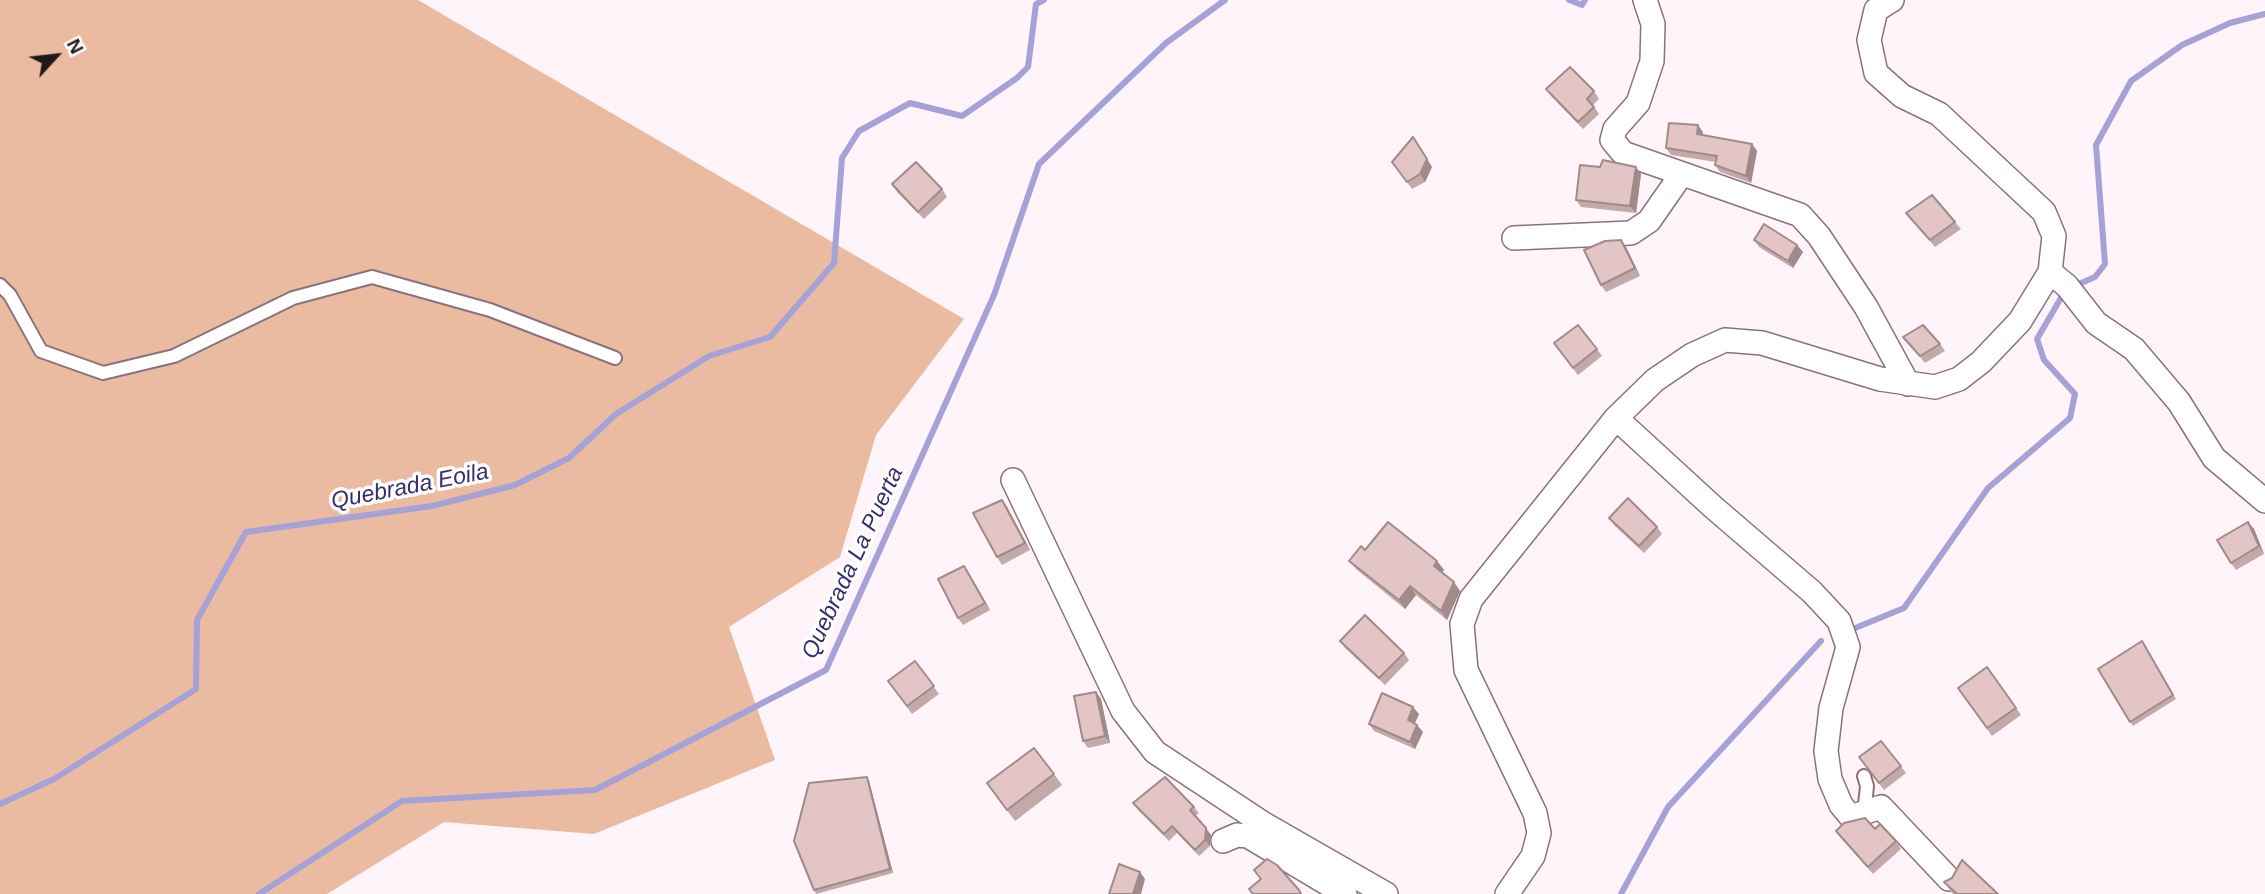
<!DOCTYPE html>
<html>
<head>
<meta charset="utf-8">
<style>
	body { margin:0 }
	#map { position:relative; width:2265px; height:894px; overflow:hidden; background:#fff4f9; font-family:Arial,sans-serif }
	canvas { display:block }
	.north { position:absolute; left:21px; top:21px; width:70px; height:70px; -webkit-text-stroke:5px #fff; paint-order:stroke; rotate:63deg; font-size:19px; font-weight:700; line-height:28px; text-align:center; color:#22191d }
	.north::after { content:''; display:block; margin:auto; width:24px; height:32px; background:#22191d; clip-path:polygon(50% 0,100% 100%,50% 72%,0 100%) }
</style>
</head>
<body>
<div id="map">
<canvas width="2265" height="894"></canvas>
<div class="north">N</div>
</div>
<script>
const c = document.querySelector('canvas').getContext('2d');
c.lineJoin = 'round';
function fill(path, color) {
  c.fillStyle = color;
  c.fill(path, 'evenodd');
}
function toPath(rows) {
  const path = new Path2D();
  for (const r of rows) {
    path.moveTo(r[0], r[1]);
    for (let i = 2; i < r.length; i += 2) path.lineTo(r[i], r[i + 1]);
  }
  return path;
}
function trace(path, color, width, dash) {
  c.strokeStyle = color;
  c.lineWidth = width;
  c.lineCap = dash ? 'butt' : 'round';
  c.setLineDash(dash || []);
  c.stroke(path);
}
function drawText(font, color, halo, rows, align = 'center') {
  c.font = font + ' Arial,sans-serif';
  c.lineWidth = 7;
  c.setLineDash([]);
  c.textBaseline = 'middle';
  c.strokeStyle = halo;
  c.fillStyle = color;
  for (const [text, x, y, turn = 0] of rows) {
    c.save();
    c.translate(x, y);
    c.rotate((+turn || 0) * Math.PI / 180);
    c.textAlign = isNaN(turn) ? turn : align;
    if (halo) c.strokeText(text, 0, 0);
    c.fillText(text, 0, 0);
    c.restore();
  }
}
const green = toPath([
	[0,0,418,0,964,319,876,435,840,557,729,627,775,760,594,834,444,822,327,894,0,894]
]);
const stream = toPath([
	[1569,0,1582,5,1585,0],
	[2074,286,2095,277,2105,264,2096,145,2131,81,2182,45,2230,23,2265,14],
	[1848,631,1904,608,1988,488,2070,418,2075,394,2044,360,2037,339,2065,291],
	[0,804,54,779,196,689,197,620,246,532,432,506,515,485,569,458,616,414,709,356,770,337,834,263,842,158,859,131,910,103,962,116,1017,78,1028,67,1036,4,1044,0],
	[259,894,402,801,595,790,826,670,994,295,1039,164,1166,43,1225,0],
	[1621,894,1668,807,1821,641]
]);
const lane = toPath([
	[0,285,10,295,41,351,103,373,174,356,293,298,372,277,490,310,615,358],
	[1864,814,1867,786,1864,776]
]);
const street = toPath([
	[1645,0,1653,24,1652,61,1638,103,1615,129,1612,140,1623,153,1800,215,1819,236,1866,307,1908,384],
	[1514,238,1631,233,1649,221,1681,175],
	[2050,272,2067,286,2096,323,2134,349,2179,402,2214,458,2265,501],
	[1616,418,1713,507,1812,592,1839,621,1848,647,1831,708,1826,751,1830,779,1841,805,1851,817,1881,807,1949,879],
	[1013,480,1123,711,1155,752,1264,824,1386,894],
	[1223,841,1237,835,1248,836,1345,894],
	[1507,894,1533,856,1539,833,1535,813,1466,670,1462,624,1471,599,1616,418,1655,380,1692,355,1725,340,1762,343,1880,379,1935,387,1959,379,1981,362,2020,321,2050,272,2054,236,2044,212,1939,114,1902,96,1876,73,1869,40,1876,10,1892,0]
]);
const wall = toPath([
	[1546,89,1594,91,1599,99,1593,105,1599,114,1583,129,1551,96],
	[1703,132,1703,135,1752,144,1757,151,1751,183,1720,172,1715,165,1716,162,1671,155,1666,148],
	[1418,144,1432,167,1425,182,1412,189,1392,162],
	[1600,167,1641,174,1636,213,1581,207,1576,200],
	[892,184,942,189,947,197,924,219,897,192],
	[1906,213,1955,222,1961,229,1935,247],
	[1754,240,1797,245,1803,252,1793,268,1759,247],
	[1626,247,1640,276,1606,292,1601,285],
	[1903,337,1940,344,1945,351,1925,363],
	[1554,343,1597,349,1602,356,1578,375],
	[1002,500,1007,507,1030,550,1002,565,997,557],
	[1609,518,1657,527,1662,534,1644,553,1614,525],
	[2248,522,2254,529,2264,554,2236,570,2231,563],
	[1365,550,1437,561,1444,570,1442,572,1460,591,1447,620,1416,595,1405,609,1356,569,1349,561],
	[964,566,990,610,963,625,958,618],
	[1340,641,1404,653,1409,660,1385,685,1345,648],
	[2142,641,2176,699,2133,726,2098,669],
	[915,661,939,694,912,714,888,681],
	[1987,667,2021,715,1992,736,1958,688],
	[1096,692,1101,699,1110,743,1088,748,1083,741],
	[1419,714,1415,723,1423,732,1415,749,1374,731,1369,724],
	[1881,741,1906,773,1884,790,1859,757],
	[1054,774,1062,785,1015,821,987,783],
	[869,781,893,873,816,894,814,890],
	[1133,803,1194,807,1199,813,1195,816,1211,835,1210,846,1199,856,1177,833,1169,841,1138,810],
	[1875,829,1896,841,1901,849,1873,874,1841,838,1836,831],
	[1944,882,1998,894,1953,894]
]);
const shadedWall = toPath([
	[1698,125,1703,132,1702,141,1697,134],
	[1413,137,1432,167,1425,182,1420,174],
	[1752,144,1757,151,1751,183,1746,176],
	[1636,167,1641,174,1636,213,1630,206],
	[1621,240,1626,247,1640,276,1635,268],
	[1797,245,1803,252,1793,268,1788,261],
	[1002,500,1007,507,1030,550,1025,543],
	[2248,522,2254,529,2264,554,2259,546],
	[1437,561,1444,570,1440,575,1434,566],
	[964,566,969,573,990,610,985,603],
	[1454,582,1460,591,1447,620,1441,611],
	[1410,586,1416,595,1405,609,1399,600],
	[1096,692,1101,699,1110,743,1105,736],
	[1413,707,1419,714,1413,727,1408,720],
	[1417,725,1423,732,1415,749,1410,742],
	[867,777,869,781,893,873,890,869],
	[1206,828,1211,835,1210,846,1205,840],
	[1140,872,1145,879,1141,894,1133,894]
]);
const building = toPath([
	[1570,67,1594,91,1587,99,1594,107,1578,122,1546,89,1570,67],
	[1669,123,1698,125,1697,134,1752,144,1746,176,1715,165,1717,156,1666,148,1669,123],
	[1413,137,1427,159,1420,174,1407,182,1392,162,1413,137],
	[1603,160,1636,167,1630,206,1576,200,1580,165,1600,167,1603,160],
	[916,162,942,189,918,212,892,184,916,162],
	[1932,195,1955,222,1930,240,1906,213,1932,195],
	[1764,224,1797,245,1788,261,1754,240,1764,224],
	[1621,240,1635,268,1601,285,1584,250,1605,241,1621,240],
	[1578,325,1597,349,1573,368,1554,343,1578,325],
	[1923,325,1940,344,1920,356,1903,337,1923,325],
	[1628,498,1657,527,1639,546,1609,518,1628,498],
	[1002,500,1025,543,997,557,973,513,1002,500],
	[1388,522,1437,561,1434,566,1454,582,1441,611,1410,586,1399,600,1349,561,1361,546,1365,550,1388,522],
	[2248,522,2259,546,2231,563,2217,540,2248,522],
	[964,566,985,603,958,618,938,579,964,566],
	[1365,615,1404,653,1379,678,1340,641,1365,615],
	[2142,641,2173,695,2130,722,2098,669,2142,641],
	[915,661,934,686,907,706,888,681,915,661],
	[1987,667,2016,708,1987,728,1958,688,1987,667],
	[1096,692,1105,736,1083,741,1074,696,1096,692],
	[1382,693,1413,707,1408,720,1417,725,1410,742,1369,724,1382,693],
	[1881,741,1901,766,1879,783,1859,757,1881,741],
	[1034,748,1054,774,1007,810,987,783,1034,748],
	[867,777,890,869,814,890,794,841,809,783,867,777],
	[1165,777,1194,807,1190,810,1206,828,1205,840,1195,850,1172,826,1164,834,1133,803,1165,777],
	[1865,818,1875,829,1880,824,1896,841,1868,867,1836,831,1844,823,1865,818],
	[1267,859,1277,865,1299,890,1301,894,1253,894,1249,889,1261,879,1254,870,1267,859],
	[1962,860,1998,894,1957,894,1944,882,1952,878,1962,860],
	[1119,864,1140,872,1133,894,1109,894,1119,864]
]);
const waterNames = [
	["Quebrada Eoila",410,487,-11],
	["Quebrada La Puerta",853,563,-65]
];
fill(green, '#eabba1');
trace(stream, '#a4a2d7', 6);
trace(lane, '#8a727d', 16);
trace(street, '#8a727d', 26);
trace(lane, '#fff', 12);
trace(street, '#fff', 23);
fill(wall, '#c4a9a9');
fill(shadedWall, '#a08a8a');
fill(building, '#e4c5c5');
trace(building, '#a08a8a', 2);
drawText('italic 23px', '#372e6d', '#fff', waterNames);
</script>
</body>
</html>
